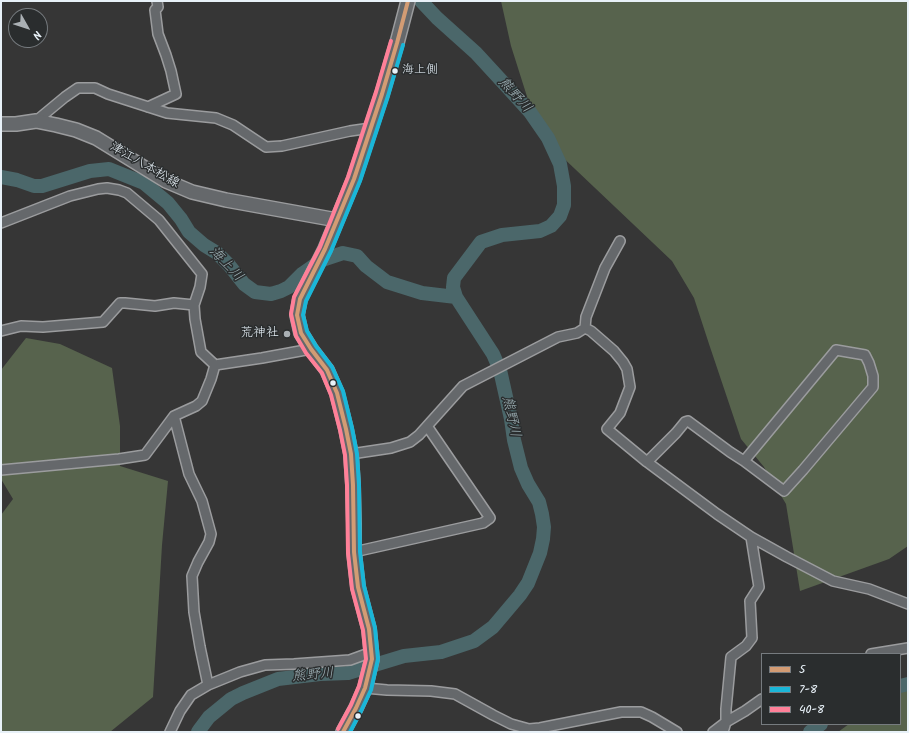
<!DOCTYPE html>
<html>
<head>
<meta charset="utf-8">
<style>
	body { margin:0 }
	#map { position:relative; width:909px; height:733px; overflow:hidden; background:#363636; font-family:Kalam,sans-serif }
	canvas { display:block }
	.frame { position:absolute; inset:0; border:2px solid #e8f1f8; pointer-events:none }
	.legend { position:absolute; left:761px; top:653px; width:140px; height:72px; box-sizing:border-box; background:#2a2d2e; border:1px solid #767b7f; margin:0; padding:5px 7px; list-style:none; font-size:12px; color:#e8f1f8 }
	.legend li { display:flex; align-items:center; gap:8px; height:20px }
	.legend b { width:20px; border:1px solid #767b7f }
	.north { position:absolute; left:8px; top:8px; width:40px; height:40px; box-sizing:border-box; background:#2a2d2e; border:1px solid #767b7f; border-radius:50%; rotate:129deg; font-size:11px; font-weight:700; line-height:16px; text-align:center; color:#e8f1f8 }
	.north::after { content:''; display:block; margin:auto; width:14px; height:18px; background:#aab0b4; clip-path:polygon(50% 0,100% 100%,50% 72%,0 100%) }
</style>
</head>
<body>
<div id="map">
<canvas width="909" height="733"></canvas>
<div class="frame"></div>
<ul class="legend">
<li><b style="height:5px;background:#d39c74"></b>5</li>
<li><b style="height:5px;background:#1ab6d8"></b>7-8</li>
<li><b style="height:5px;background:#ff8098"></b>40-8</li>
</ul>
<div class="north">N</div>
</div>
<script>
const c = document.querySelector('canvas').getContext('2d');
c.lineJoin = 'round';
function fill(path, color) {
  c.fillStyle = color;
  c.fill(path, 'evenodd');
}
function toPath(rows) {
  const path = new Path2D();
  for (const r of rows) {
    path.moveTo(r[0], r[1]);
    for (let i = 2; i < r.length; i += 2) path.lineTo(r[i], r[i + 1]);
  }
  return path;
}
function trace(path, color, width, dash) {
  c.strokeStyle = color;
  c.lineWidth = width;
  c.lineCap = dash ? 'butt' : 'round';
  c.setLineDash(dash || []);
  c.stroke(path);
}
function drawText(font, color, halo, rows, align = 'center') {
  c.font = font + ' Kalam,"Klee One",sans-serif';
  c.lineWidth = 3;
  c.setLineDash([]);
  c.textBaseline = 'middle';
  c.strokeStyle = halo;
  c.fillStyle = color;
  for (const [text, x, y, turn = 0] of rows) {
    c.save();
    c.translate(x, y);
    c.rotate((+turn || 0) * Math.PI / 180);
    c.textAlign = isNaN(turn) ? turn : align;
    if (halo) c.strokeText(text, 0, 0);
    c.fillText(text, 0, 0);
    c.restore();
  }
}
const green = toPath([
	[501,1,908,1,908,546,889,559,800,591,786,504,764,467,741,439,709,344,694,298,672,261,556,151,530,106,511,46],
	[26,338,60,344,112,368,120,426,120,466,168,481,162,545,153,697,110,732,1,732,1,515,13,499,1,479,1,370],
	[908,688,908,732,838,732,849,724,900,724,900,693]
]);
const river = toPath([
	[1,177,17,180,34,186,42,186,90,171,109,169,144,183,168,203,181,219,189,232,204,245,217,253,229,265,244,284,255,292,271,294,281,291,289,287,302,274,322,260,343,253,357,256,366,266,387,282,422,293,456,297],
	[900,686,908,684],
	[198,732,200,729,209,717,231,699,243,693,278,679,320,674,348,673,404,656,441,652,474,641,493,627,504,614,520,595,528,583,540,553,543,539,544,527,542,514,539,502,528,484,521,468,514,440,511,419,500,370,493,354,456,297,453,287,454,278,481,242,502,235,540,231,551,226,560,216,564,205,564,186,560,164,548,138,530,112,510,90,476,53,437,18,421,1],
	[810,732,821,724]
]);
const minor = toPath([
	[148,107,176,94,171,71,166,55,158,34,155,10,158,7,157,1],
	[36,121,65,97,78,88,95,88,108,94,167,113,216,118,233,125,266,147,282,146,350,131,371,128],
	[1,223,70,196,98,189,107,188,119,190,127,193,159,220,202,274,200,287,194,305,195,319,201,352,215,365,262,358,311,349],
	[585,328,591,331,614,351,623,362,627,369,630,387,620,413,607,429,647,462,717,514,751,537,787,557,833,581,869,589,908,604],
	[585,328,586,317,605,268,620,241],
	[1,331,21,326,43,327,103,322,120,303,125,303,155,306,174,303,194,305],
	[836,350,865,355,869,363,873,376,873,387,803,470,784,491,744,461,836,350],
	[174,416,189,474,202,501,211,534,209,542,198,562,192,576,194,612,200,647,208,685],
	[351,454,391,448,410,442,419,435,463,386,558,337,577,333,585,328],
	[647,462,676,433,685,422,688,421,730,452,744,461],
	[1,470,119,459,145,455,174,416,196,406,202,401,211,379,215,365],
	[354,552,483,523,490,518,427,426],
	[871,654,908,648],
	[365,688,387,690,431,691,455,694,493,715,511,724,529,729,540,728,621,712,641,712,652,717,677,732],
	[170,732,180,711,191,695,208,685,240,672,265,665,294,664,350,660,372,652],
	[713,732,726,722,745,711,762,699],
	[723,732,726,722,726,709,731,657,746,646,752,638,750,601,759,587,751,537]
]);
const secondary = toPath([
	[1,124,16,124,36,121,56,125,76,130,96,138,166,181,192,192,226,200,337,220],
	[343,732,356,708,365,688,372,659,369,629,358,587,354,552,354,524,353,485,351,454,346,429,337,393,327,370,311,349,301,333,297,315,300,299,325,249,354,179,382,94,397,43,408,1]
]);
const bus1 = toPath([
	[343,732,356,708,365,688,372,659,369,629,358,587,354,552,353,485,351,454,346,429,337,393,327,370,311,349,301,333,297,315,300,299,325,249,354,179,382,94,397,43,408,1]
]);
const bus2 = toPath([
	[350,732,361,711,371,690,378,659,375,628,364,586,360,552,359,485,357,454,352,428,343,391,332,367,316,346,307,331,303,315,306,301,331,251,360,181,388,96,403,45]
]);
const bus3 = toPath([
	[338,729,351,705,359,686,366,659,363,630,352,589,348,553,347,485,345,455,340,430,331,395,322,373,306,353,296,336,291,314,294,297,320,247,348,177,376,92,391,41]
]);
const markers = [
	[395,71,3.5,"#e8f1f8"],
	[287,334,4,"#aab0b4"],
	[333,383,3.5,"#e8f1f8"],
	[358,716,3.5,"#e8f1f8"]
];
const busNames = [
	["海上側",402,71]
];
const streetNames = [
	["津江八本松線",144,166,30]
];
const poiNames = [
	["荒神社",279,334]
];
const waterNames = [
	["熊野川",514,96,48],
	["海上川",225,265,46],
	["熊野川",510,417,78],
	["熊野川",313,676,-5]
];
fill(green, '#57634d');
trace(river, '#4b676a', 14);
trace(minor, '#9b9c9e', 12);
trace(secondary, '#9b9c9e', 16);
trace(minor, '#65686b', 9);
trace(secondary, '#65686b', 13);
trace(bus1, '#d39c74', 4);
trace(bus2, '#1ab6d8', 4);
trace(bus3, '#ff8098', 4);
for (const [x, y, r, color] of markers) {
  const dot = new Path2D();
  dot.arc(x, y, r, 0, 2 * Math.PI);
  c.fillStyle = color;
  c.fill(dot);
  trace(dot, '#2a2d2e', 1.5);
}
drawText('12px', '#e8f1f8', '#2a2d2e', busNames, 'left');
drawText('13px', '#e8f1f8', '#2a2d2e', streetNames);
drawText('13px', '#e8f1f8', '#2a2d2e', poiNames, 'right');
drawText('italic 14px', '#a2b5ba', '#2a2d2e', waterNames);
</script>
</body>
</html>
